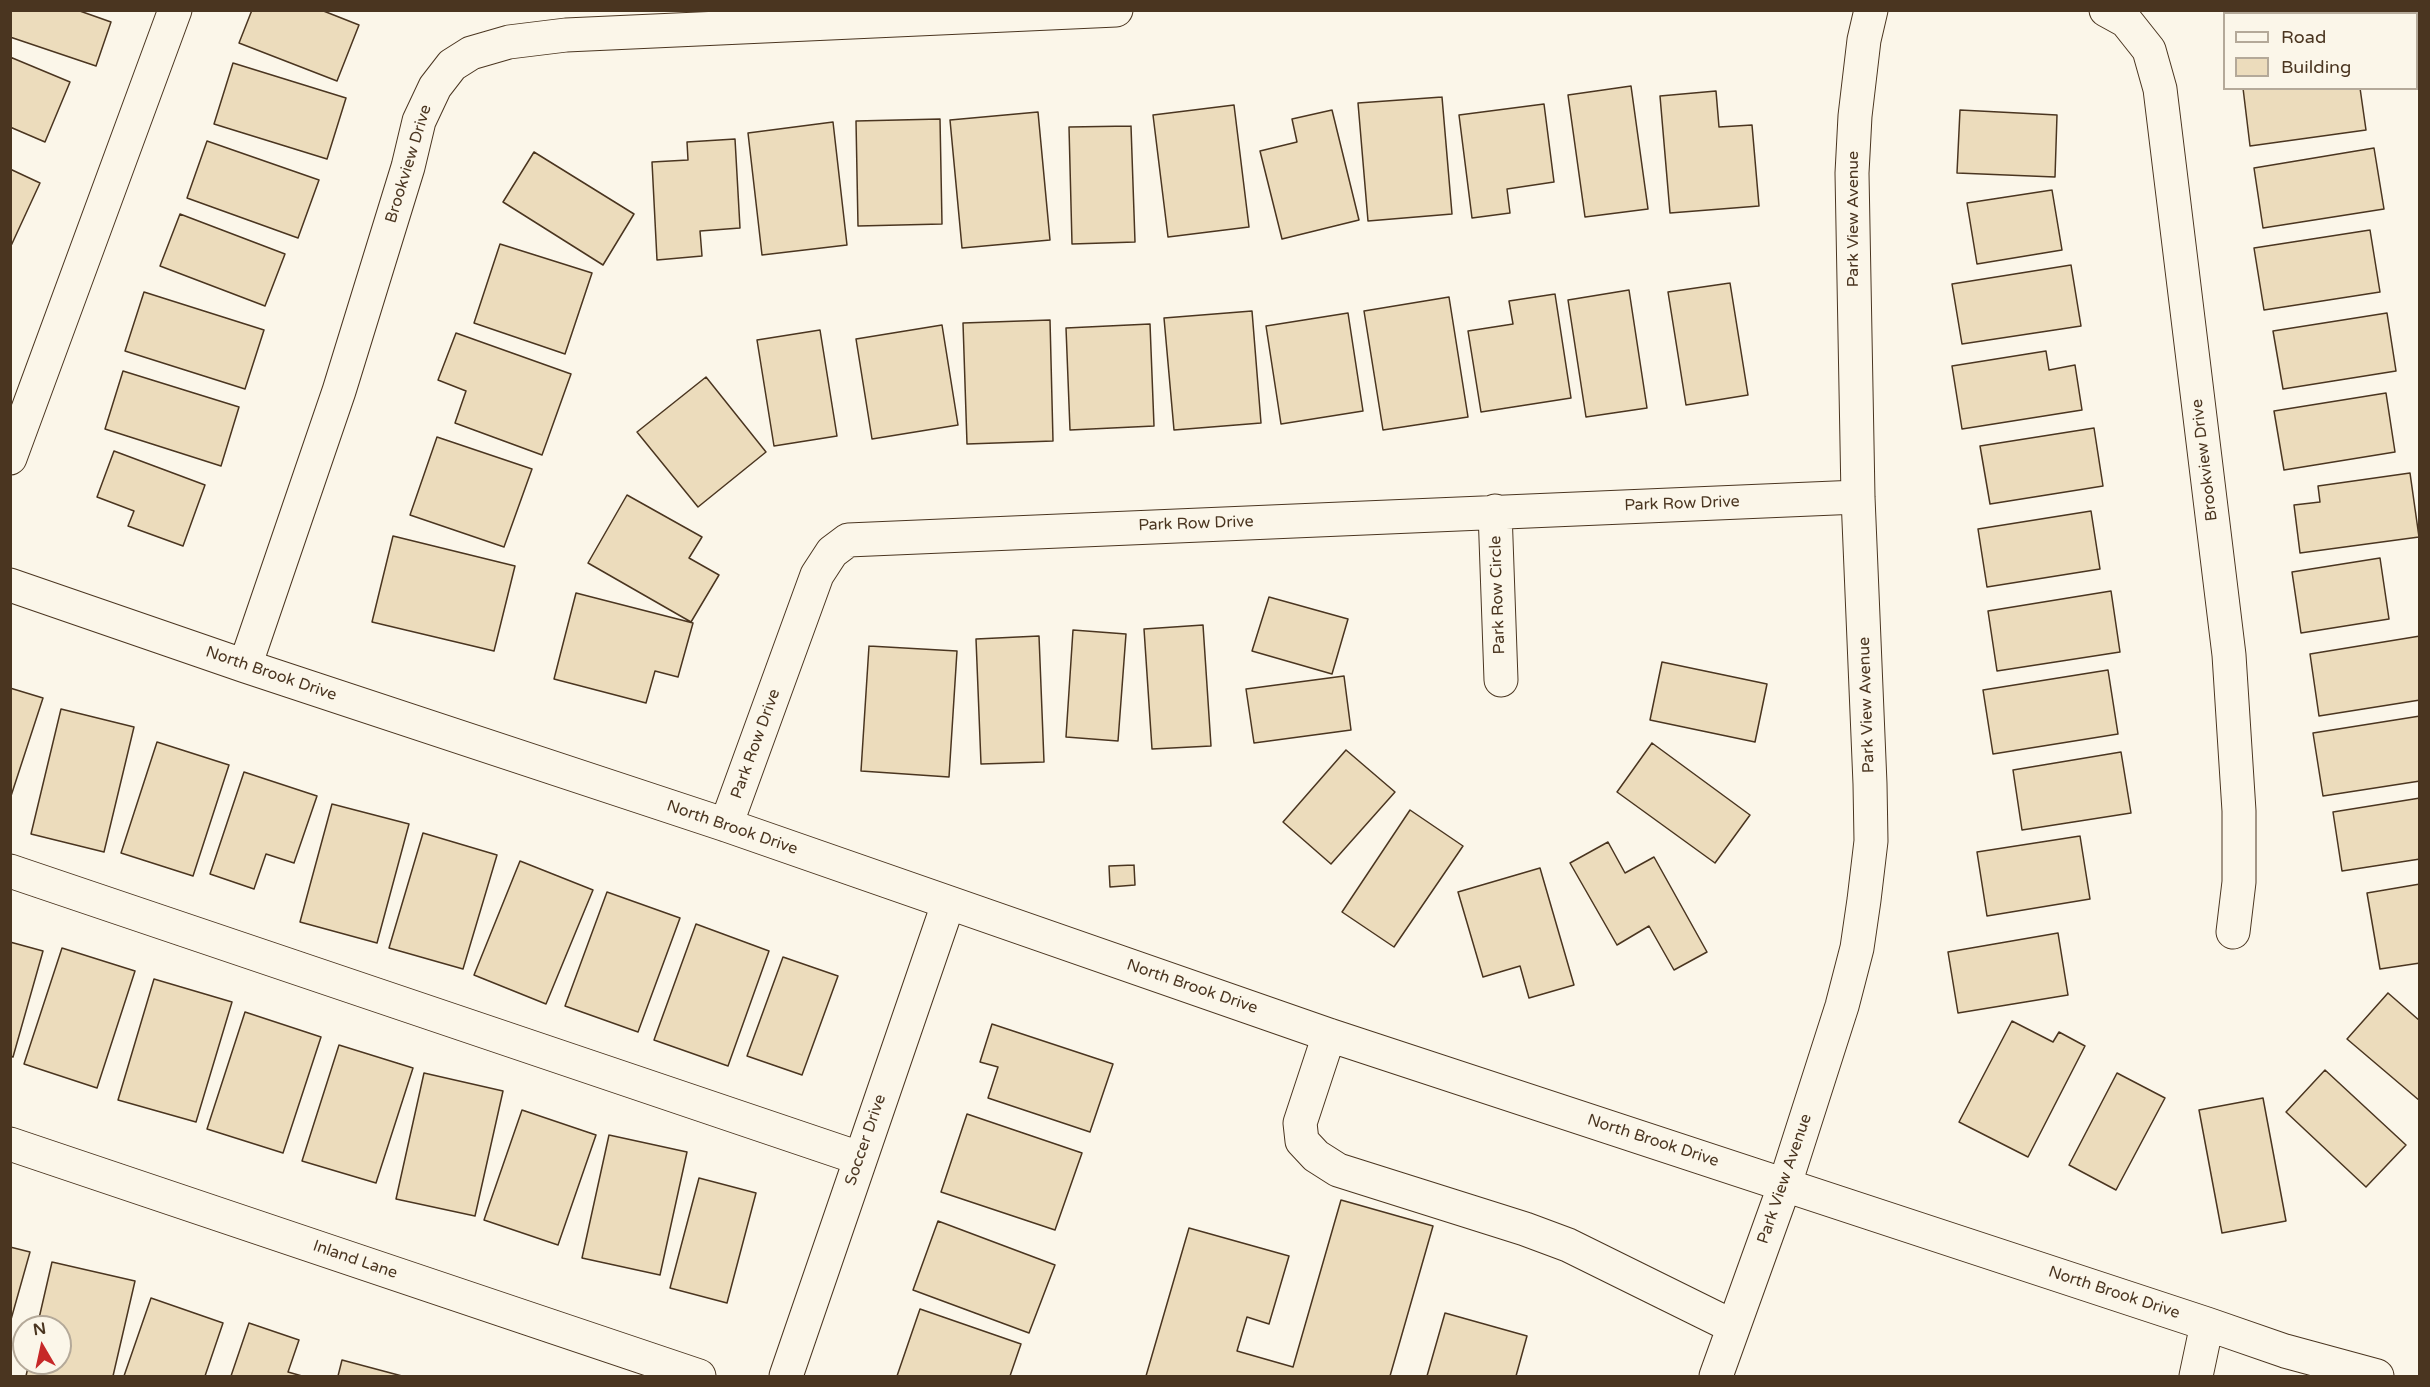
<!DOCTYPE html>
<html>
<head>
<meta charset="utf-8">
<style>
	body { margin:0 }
	#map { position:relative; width:2430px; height:1387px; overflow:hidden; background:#fbf6e9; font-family:"Varela Round",sans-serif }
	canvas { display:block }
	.frame { position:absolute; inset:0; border:12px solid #4a3520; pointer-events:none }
	.legend { position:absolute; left:2223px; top:12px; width:195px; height:78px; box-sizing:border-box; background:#fbf6e9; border:2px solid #b4a999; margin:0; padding:8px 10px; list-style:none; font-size:18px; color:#4a3520 }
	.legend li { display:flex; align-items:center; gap:12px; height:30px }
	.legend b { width:30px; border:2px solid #b4a999 }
	.north { position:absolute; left:12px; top:1315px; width:60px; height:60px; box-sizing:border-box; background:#fbf6e9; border:2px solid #b4a999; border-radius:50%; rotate:351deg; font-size:16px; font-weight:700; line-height:24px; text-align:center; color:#4a3520 }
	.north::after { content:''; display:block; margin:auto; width:21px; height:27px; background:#c62828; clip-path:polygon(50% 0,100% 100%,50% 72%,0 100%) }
</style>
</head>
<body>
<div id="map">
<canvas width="2430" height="1387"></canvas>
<div class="frame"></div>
<ul class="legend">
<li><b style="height:8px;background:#fbf6e9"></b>Road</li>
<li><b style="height:16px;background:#ecdcbc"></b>Building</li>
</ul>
<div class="north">N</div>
</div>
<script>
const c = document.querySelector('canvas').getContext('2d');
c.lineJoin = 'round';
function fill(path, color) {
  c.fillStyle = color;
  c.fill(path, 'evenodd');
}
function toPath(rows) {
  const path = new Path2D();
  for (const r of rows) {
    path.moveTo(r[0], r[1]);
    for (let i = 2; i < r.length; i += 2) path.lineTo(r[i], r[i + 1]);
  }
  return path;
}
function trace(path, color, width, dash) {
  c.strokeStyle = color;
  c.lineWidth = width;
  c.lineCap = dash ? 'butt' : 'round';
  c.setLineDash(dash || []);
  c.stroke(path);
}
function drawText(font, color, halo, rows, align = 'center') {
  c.font = font + ' "Varela Round",sans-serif';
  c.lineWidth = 4.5;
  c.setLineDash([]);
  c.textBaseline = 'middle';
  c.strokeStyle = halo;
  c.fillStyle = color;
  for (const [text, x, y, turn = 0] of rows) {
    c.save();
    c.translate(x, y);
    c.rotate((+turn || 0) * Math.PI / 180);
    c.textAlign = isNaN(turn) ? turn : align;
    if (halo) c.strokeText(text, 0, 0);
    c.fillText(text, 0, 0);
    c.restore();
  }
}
const building = toPath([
	[10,10,77,10,111,22,96,66,10,37,10,10],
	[252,10,321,10,359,25,337,81,239,43,252,10],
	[2268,10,2357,10,2358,14,2268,14,2268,10],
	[10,57,70,82,45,142,10,127,10,57],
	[233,63,346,98,327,159,214,124,233,63],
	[1631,86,1648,209,1585,217,1568,95,1631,86],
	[2243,88,2360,88,2366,130,2250,146,2243,88],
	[1716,91,1719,127,1752,125,1759,206,1670,213,1660,96,1716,91],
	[1442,97,1452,214,1368,221,1358,103,1442,97],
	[1544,104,1554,182,1507,189,1510,213,1472,218,1459,115,1544,104],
	[1234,105,1249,227,1168,237,1153,115,1234,105],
	[1332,110,1359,220,1282,239,1260,151,1297,142,1292,119,1332,110],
	[1960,110,2057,115,2055,177,1957,173,1960,110],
	[1038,112,1050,240,962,248,950,120,1038,112],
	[940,119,942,224,858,226,856,121,940,119],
	[833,122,847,245,762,255,748,133,833,122],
	[1131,126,1135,242,1072,244,1069,127,1131,126],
	[735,139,740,228,700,231,702,256,657,260,652,162,688,160,687,142,735,139],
	[207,141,319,180,298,238,187,198,207,141],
	[2374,148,2384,209,2263,228,2254,168,2374,148],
	[534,152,634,214,603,265,503,202,534,152],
	[10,169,40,183,10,248,10,169],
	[2052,190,2062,250,1977,264,1967,203,2052,190],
	[180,214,285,254,265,306,160,266,180,214],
	[2370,230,2380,292,2264,310,2254,248,2370,230],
	[500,244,592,273,565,354,474,323,500,244],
	[2071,265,2081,326,1962,344,1952,284,2071,265],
	[1730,283,1748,395,1686,405,1668,292,1730,283],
	[1629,290,1647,408,1586,417,1568,300,1629,290],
	[144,292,264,330,245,389,125,351,144,292],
	[1555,294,1571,398,1481,412,1468,331,1513,324,1509,301,1555,294],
	[1449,297,1468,417,1383,430,1364,311,1449,297],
	[1252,311,1261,423,1174,430,1164,318,1252,311],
	[1348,313,1363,411,1281,424,1266,326,1348,313],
	[2387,313,2396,371,2283,389,2273,331,2387,313],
	[1050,320,1053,441,967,444,963,323,1050,320],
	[1150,324,1154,426,1070,430,1066,328,1150,324],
	[942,325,958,425,872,439,856,339,942,325],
	[820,330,837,436,774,446,757,340,820,330],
	[456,333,571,374,542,455,455,423,466,391,438,380,456,333],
	[2046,351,2049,370,2075,365,2082,410,1962,429,1952,366,2046,351],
	[123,371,239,407,221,466,105,429,123,371],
	[706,377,766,452,698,507,637,432,706,377],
	[2386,393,2395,452,2284,470,2274,411,2386,393],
	[2094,428,2103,486,1990,504,1980,446,2094,428],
	[437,437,532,469,504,547,410,515,437,437],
	[114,451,205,485,183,546,128,526,134,511,97,497,114,451],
	[2410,473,2419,537,2300,553,2294,505,2320,502,2318,486,2410,473],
	[627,495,702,537,689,558,719,575,691,622,588,563,627,495],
	[2091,511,2100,569,1987,587,1978,529,2091,511],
	[393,536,515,566,494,651,372,622,393,536],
	[2380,558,2389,619,2301,633,2292,572,2380,558],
	[2111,591,2120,652,1997,671,1988,611,2111,591],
	[576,593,693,623,678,677,655,671,646,703,554,679,576,593],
	[1269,597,1348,619,1332,674,1252,651,1269,597],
	[1203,625,1211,746,1152,749,1144,629,1203,625],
	[1073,630,1126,634,1118,741,1066,737,1073,630],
	[1039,636,1044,762,981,764,976,639,1039,636],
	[2420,636,2420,700,2319,716,2310,654,2420,636],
	[869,646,957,651,949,777,861,771,869,646],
	[1662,662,1767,684,1755,742,1650,720,1662,662],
	[2108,670,2118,734,1993,754,1983,690,2108,670],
	[1344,676,1351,730,1254,743,1246,689,1344,676],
	[10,688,43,698,10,799,10,688],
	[61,709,134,727,104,852,31,834,61,709],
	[2420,716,2420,781,2323,796,2313,733,2420,716],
	[157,742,229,765,193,876,121,853,157,742],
	[1652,743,1750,815,1715,863,1617,792,1652,743],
	[1346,750,1395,792,1331,864,1283,822,1346,750],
	[2121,752,2131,813,2022,830,2013,770,2121,752],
	[244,772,317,796,294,863,266,854,254,889,210,874,244,772],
	[2420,798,2420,859,2342,871,2333,812,2420,798],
	[332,804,409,824,377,943,300,922,332,804],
	[1410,810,1463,846,1394,947,1342,912,1410,810],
	[423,833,497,855,463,969,389,948,423,833],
	[2080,836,2090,899,1987,916,1977,852,2080,836],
	[1608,842,1625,873,1654,857,1707,952,1674,970,1649,926,1617,945,1570,863,1608,842],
	[520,861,593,890,546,1004,474,975,520,861],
	[1134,865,1135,885,1110,887,1109,866,1134,865],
	[1540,868,1574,985,1529,998,1520,966,1483,977,1458,892,1540,868],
	[2420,884,2420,963,2380,969,2367,893,2420,884],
	[607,892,680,918,638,1032,565,1006,607,892],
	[696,924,769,951,728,1066,654,1040,696,924],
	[2058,933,2068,995,1958,1013,1948,952,2058,933],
	[10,942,43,951,13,1057,10,1056,10,942],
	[62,948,135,971,97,1088,24,1064,62,948],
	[783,957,838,976,802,1075,747,1056,783,957],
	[154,979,232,1002,196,1122,118,1100,154,979],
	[2388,993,2420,1021,2420,1101,2347,1039,2388,993],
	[245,1012,321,1037,283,1153,207,1129,245,1012],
	[2012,1021,2053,1042,2059,1032,2085,1046,2028,1157,1959,1122,2012,1021],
	[992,1024,1113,1064,1090,1132,988,1098,998,1067,980,1062,992,1024],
	[339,1045,413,1068,376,1183,302,1161,339,1045],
	[2325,1070,2406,1145,2366,1187,2286,1112,2325,1070],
	[424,1073,503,1091,475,1216,396,1199,424,1073],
	[2117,1073,2165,1098,2116,1190,2069,1165,2117,1073],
	[2263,1098,2286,1221,2222,1233,2199,1110,2263,1098],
	[522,1110,596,1135,558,1245,484,1220,522,1110],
	[967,1114,1082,1153,1055,1230,941,1192,967,1114],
	[609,1135,687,1152,660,1275,582,1258,609,1135],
	[699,1178,756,1193,727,1303,670,1288,699,1178],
	[1341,1200,1433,1226,1390,1376,1146,1376,1189,1228,1289,1256,1269,1324,1247,1317,1237,1351,1293,1367,1341,1200],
	[938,1221,1055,1265,1029,1333,913,1290,938,1221],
	[10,1247,30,1252,10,1323,10,1247],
	[52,1262,135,1281,113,1376,26,1376,29,1363,60,1363,60,1327,37,1327,52,1262],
	[151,1298,223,1323,205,1376,124,1376,151,1298],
	[920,1309,1021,1344,1010,1376,897,1376,920,1309],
	[1445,1313,1527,1336,1516,1376,1427,1376,1445,1313],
	[249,1323,299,1340,288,1372,302,1376,231,1376,249,1323],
	[342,1360,402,1376,338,1376,342,1360]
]);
const minor = toPath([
	[2106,10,2126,21,2149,50,2160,89,2229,655,2239,811,2239,882,2233,932],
	[10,458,175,10],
	[1495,511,1501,680],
	[10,585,245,666,726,825,1329,1035,2207,1324,2285,1351,2377,1376],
	[245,666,339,391,408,167,419,121,435,87,452,65,471,53,509,42,566,35,1116,10],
	[726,825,817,575,832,552,848,540,1858,497],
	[10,871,859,1158],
	[1329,1035,1300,1123,1302,1141,1316,1156,1338,1170,1525,1229,1568,1245,1732,1326],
	[10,1144,699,1376],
	[786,1376,948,904],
	[1716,1376,1785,1184,1842,1006,1857,948,1864,900,1871,841,1870,784,1858,497,1852,173,1855,116,1864,40,1871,10],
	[2196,1376,2207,1324]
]);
const streetNames = [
	["Brookview Drive",409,164,-73],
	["Park View Avenue",1854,219,-90],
	["Brookview Drive",2205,460,-97],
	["Park Row Drive",1682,504,-2],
	["Park Row Drive",1196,524,-2],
	["Park Row Circle",1498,595,-92],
	["North Brook Drive",271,674,19],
	["Park View Avenue",1867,705,-92],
	["Park Row Drive",756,744,-70],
	["North Brook Drive",732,828,19],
	["North Brook Drive",1192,987,19],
	["Soccer Drive",866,1140,-71],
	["North Brook Drive",1653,1141,18],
	["Park View Avenue",1785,1179,-71],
	["Inland Lane",355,1260,19],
	["North Brook Drive",2114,1293,18]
];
fill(building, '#ecdcbc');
trace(building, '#4a3520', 1.5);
trace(minor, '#4a3520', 35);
trace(minor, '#fbf6e9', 33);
drawText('16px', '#4a3520', '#fbf6e9', streetNames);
</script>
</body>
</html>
